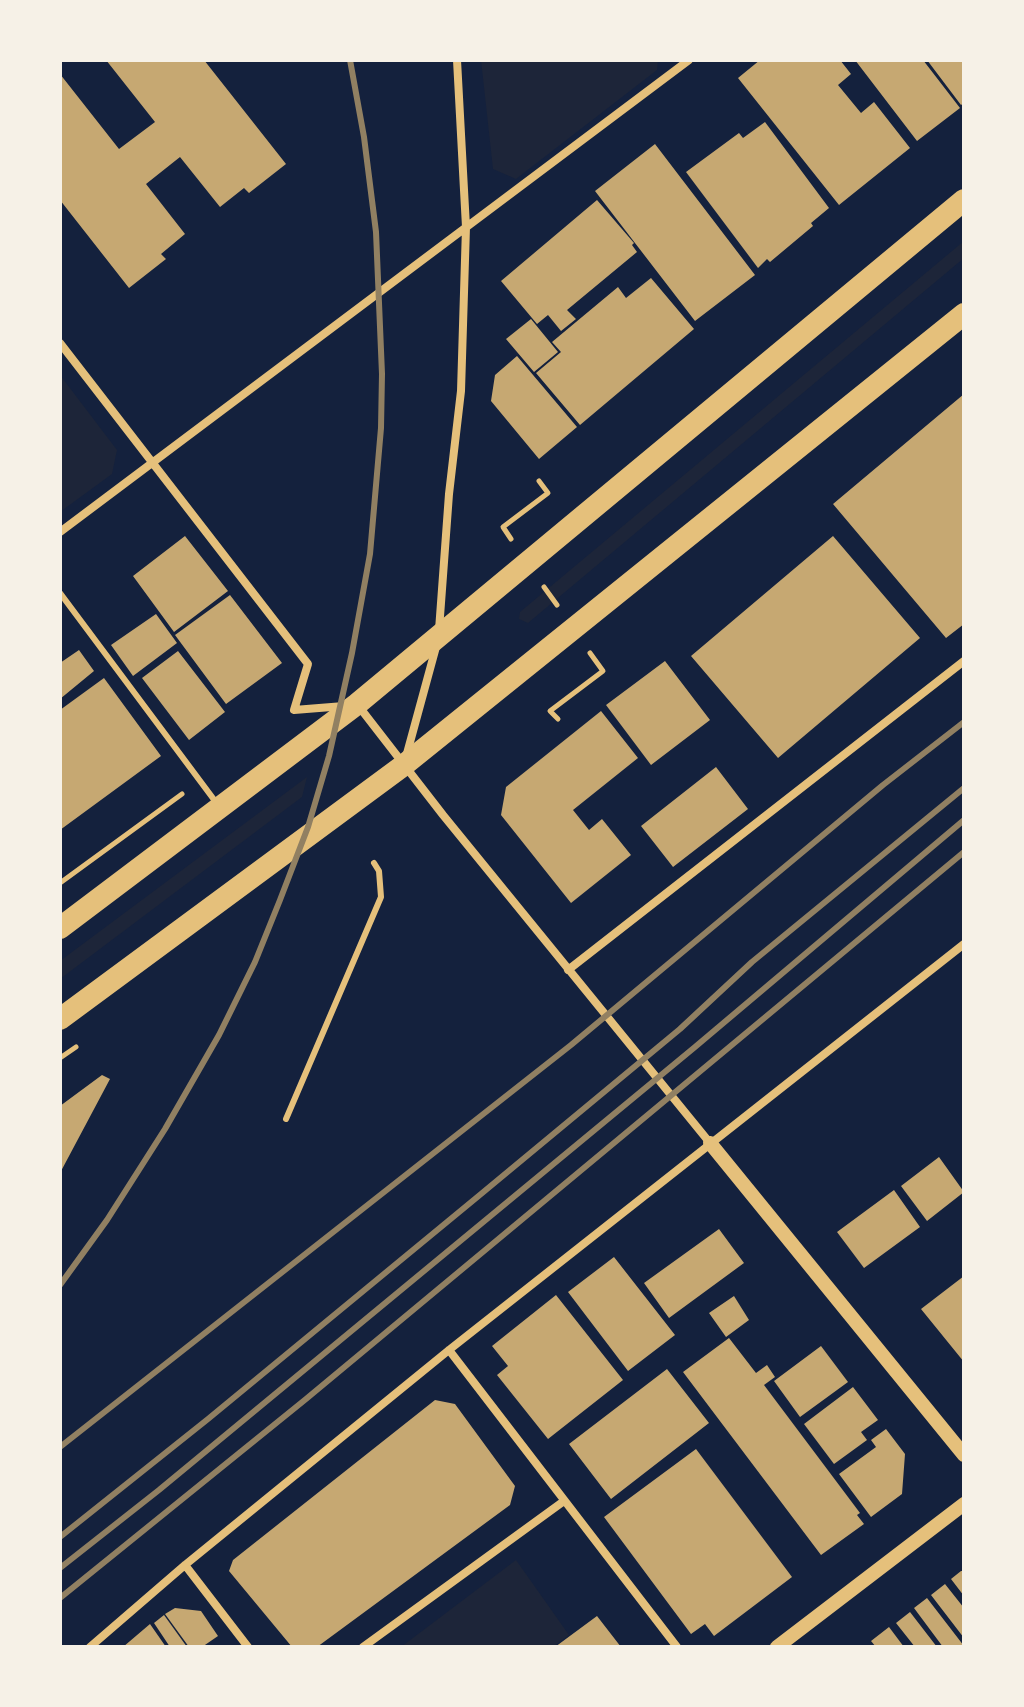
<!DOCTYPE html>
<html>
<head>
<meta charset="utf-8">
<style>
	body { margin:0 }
	#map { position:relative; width:1024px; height:1707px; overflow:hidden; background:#14213d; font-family:"Source Sans 3",sans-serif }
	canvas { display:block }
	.frame { position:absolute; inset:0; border:62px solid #f6f1e7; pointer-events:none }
</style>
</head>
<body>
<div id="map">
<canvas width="1024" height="1707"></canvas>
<div class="frame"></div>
</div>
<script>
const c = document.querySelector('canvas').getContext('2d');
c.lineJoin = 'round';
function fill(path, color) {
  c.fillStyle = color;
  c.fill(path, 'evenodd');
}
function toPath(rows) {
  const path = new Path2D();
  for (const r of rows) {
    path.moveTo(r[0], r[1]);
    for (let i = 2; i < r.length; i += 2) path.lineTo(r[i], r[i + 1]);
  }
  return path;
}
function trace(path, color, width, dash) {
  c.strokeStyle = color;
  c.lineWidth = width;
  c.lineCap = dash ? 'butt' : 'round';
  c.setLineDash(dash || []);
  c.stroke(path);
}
const green = toPath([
	[481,60,658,60,657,70,516,179,493,169],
	[964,241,964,258,528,623,519,619,520,612],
	[60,375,117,450,112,474,60,512],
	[307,777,302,797,60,979,60,961],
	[516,1560,569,1635,553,1647,401,1647]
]);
const building = toPath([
	[106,60,204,60,286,164,249,193,244,188,220,207,180,157,146,184,185,234,161,254,166,259,129,288,60,200,60,74,119,149,155,122],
	[760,60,840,60,851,74,838,85,861,113,874,102,910,148,839,205,738,78],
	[855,60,923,60,960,108,917,141],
	[927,60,964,60,964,103,961,105],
	[765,122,829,208,811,223,813,226,770,262,767,259,758,268,686,172,739,133,743,138],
	[655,144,755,275,695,321,595,191],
	[597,200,634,243,632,245,637,252,567,310,576,319,561,331,548,315,537,324,501,281],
	[651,278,694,329,580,425,536,373,561,352,552,342,618,287,626,298],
	[531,319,558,352,534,372,506,339],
	[517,356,577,427,539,459,491,401,495,375],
	[964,394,964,624,946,638,833,504],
	[185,536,228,591,174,632,133,576],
	[833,536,920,638,778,758,691,656],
	[230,595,282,663,226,704,175,635],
	[156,614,177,643,133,676,111,645],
	[79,650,94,671,60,699,60,663],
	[178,651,225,712,189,740,142,678],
	[665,661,710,720,651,765,606,705],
	[104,678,161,756,60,830,60,710],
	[601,711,638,758,573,810,589,830,602,819,631,855,571,903,501,815,506,787],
	[716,767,748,809,673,867,641,826],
	[102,1075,110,1079,60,1173,60,1106],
	[939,1157,964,1192,927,1221,901,1186],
	[894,1190,920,1227,864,1268,837,1232],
	[719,1229,744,1263,669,1318,644,1283],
	[614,1257,675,1335,628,1371,568,1292],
	[964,1276,964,1362,921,1309],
	[556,1295,623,1380,548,1439,497,1375,508,1366,492,1346],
	[734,1296,749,1320,726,1337,709,1313],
	[729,1338,756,1373,767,1365,775,1377,764,1385,860,1513,857,1515,864,1524,821,1555,683,1372],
	[821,1346,848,1382,800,1417,774,1381],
	[667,1369,709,1423,611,1499,569,1444],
	[853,1387,878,1420,861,1432,867,1440,834,1464,804,1424],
	[435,1400,455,1404,515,1486,510,1505,317,1647,292,1647,229,1571,233,1560],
	[886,1429,905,1454,902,1494,871,1517,839,1474,876,1447,871,1440],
	[696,1449,792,1577,714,1636,705,1624,691,1634,604,1517],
	[961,1571,964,1571,964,1596,951,1579],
	[945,1584,964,1608,964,1638,931,1595],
	[927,1598,964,1646,964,1647,943,1647,914,1608],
	[175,1608,201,1611,218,1636,202,1647,189,1647,165,1614],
	[910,1612,937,1647,915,1647,896,1623],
	[164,1615,187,1647,170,1647,154,1623],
	[597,1616,621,1647,555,1647],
	[150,1624,166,1647,123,1647],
	[889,1627,904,1647,876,1647,871,1641]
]);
const path = toPath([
	[511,539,503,527,548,493,539,481],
	[544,587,557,605],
	[558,719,550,711,603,671,590,653],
	[60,883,182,794],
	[60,1058,76,1047]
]);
const service = toPath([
	[60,593,218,805],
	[286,1119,381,897,379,871,374,863]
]);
const minor = toPath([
	[60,343,308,664,294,710,344,706],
	[60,532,689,60],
	[439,630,449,494,461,391,466,227,457,60],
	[357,704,443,815,710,1143],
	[406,757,436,647],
	[568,970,964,661],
	[449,1350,677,1647],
	[185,1565,248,1647],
	[90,1647,185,1565,449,1350,964,944],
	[363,1647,564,1501]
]);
const tertiary = toPath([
	[710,1143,964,1455],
	[777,1647,964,1504]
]);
const trunk = toPath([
	[60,928,357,704,964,200],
	[60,1019,404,765,964,314]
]);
const rail = toPath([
	[60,1285,107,1220,165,1129,219,1035,255,962,280,900,308,827,329,756,352,653,370,554,381,428,382,374,376,232,364,137,350,60],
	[60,1447,571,1045,883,785,964,722],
	[60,1537,208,1419,481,1194,680,1029,752,962,964,788],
	[60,1568,159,1490,695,1047,964,820],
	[60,1598,306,1399,964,852]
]);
fill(green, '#1d2539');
fill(building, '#c6a872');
trace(path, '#e5c07b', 5);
trace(service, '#e5c07b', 6);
trace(minor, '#e5c07b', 8);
trace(tertiary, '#e5c07b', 14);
trace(trunk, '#e5c07b', 22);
trace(rail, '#918062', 6);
</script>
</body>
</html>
